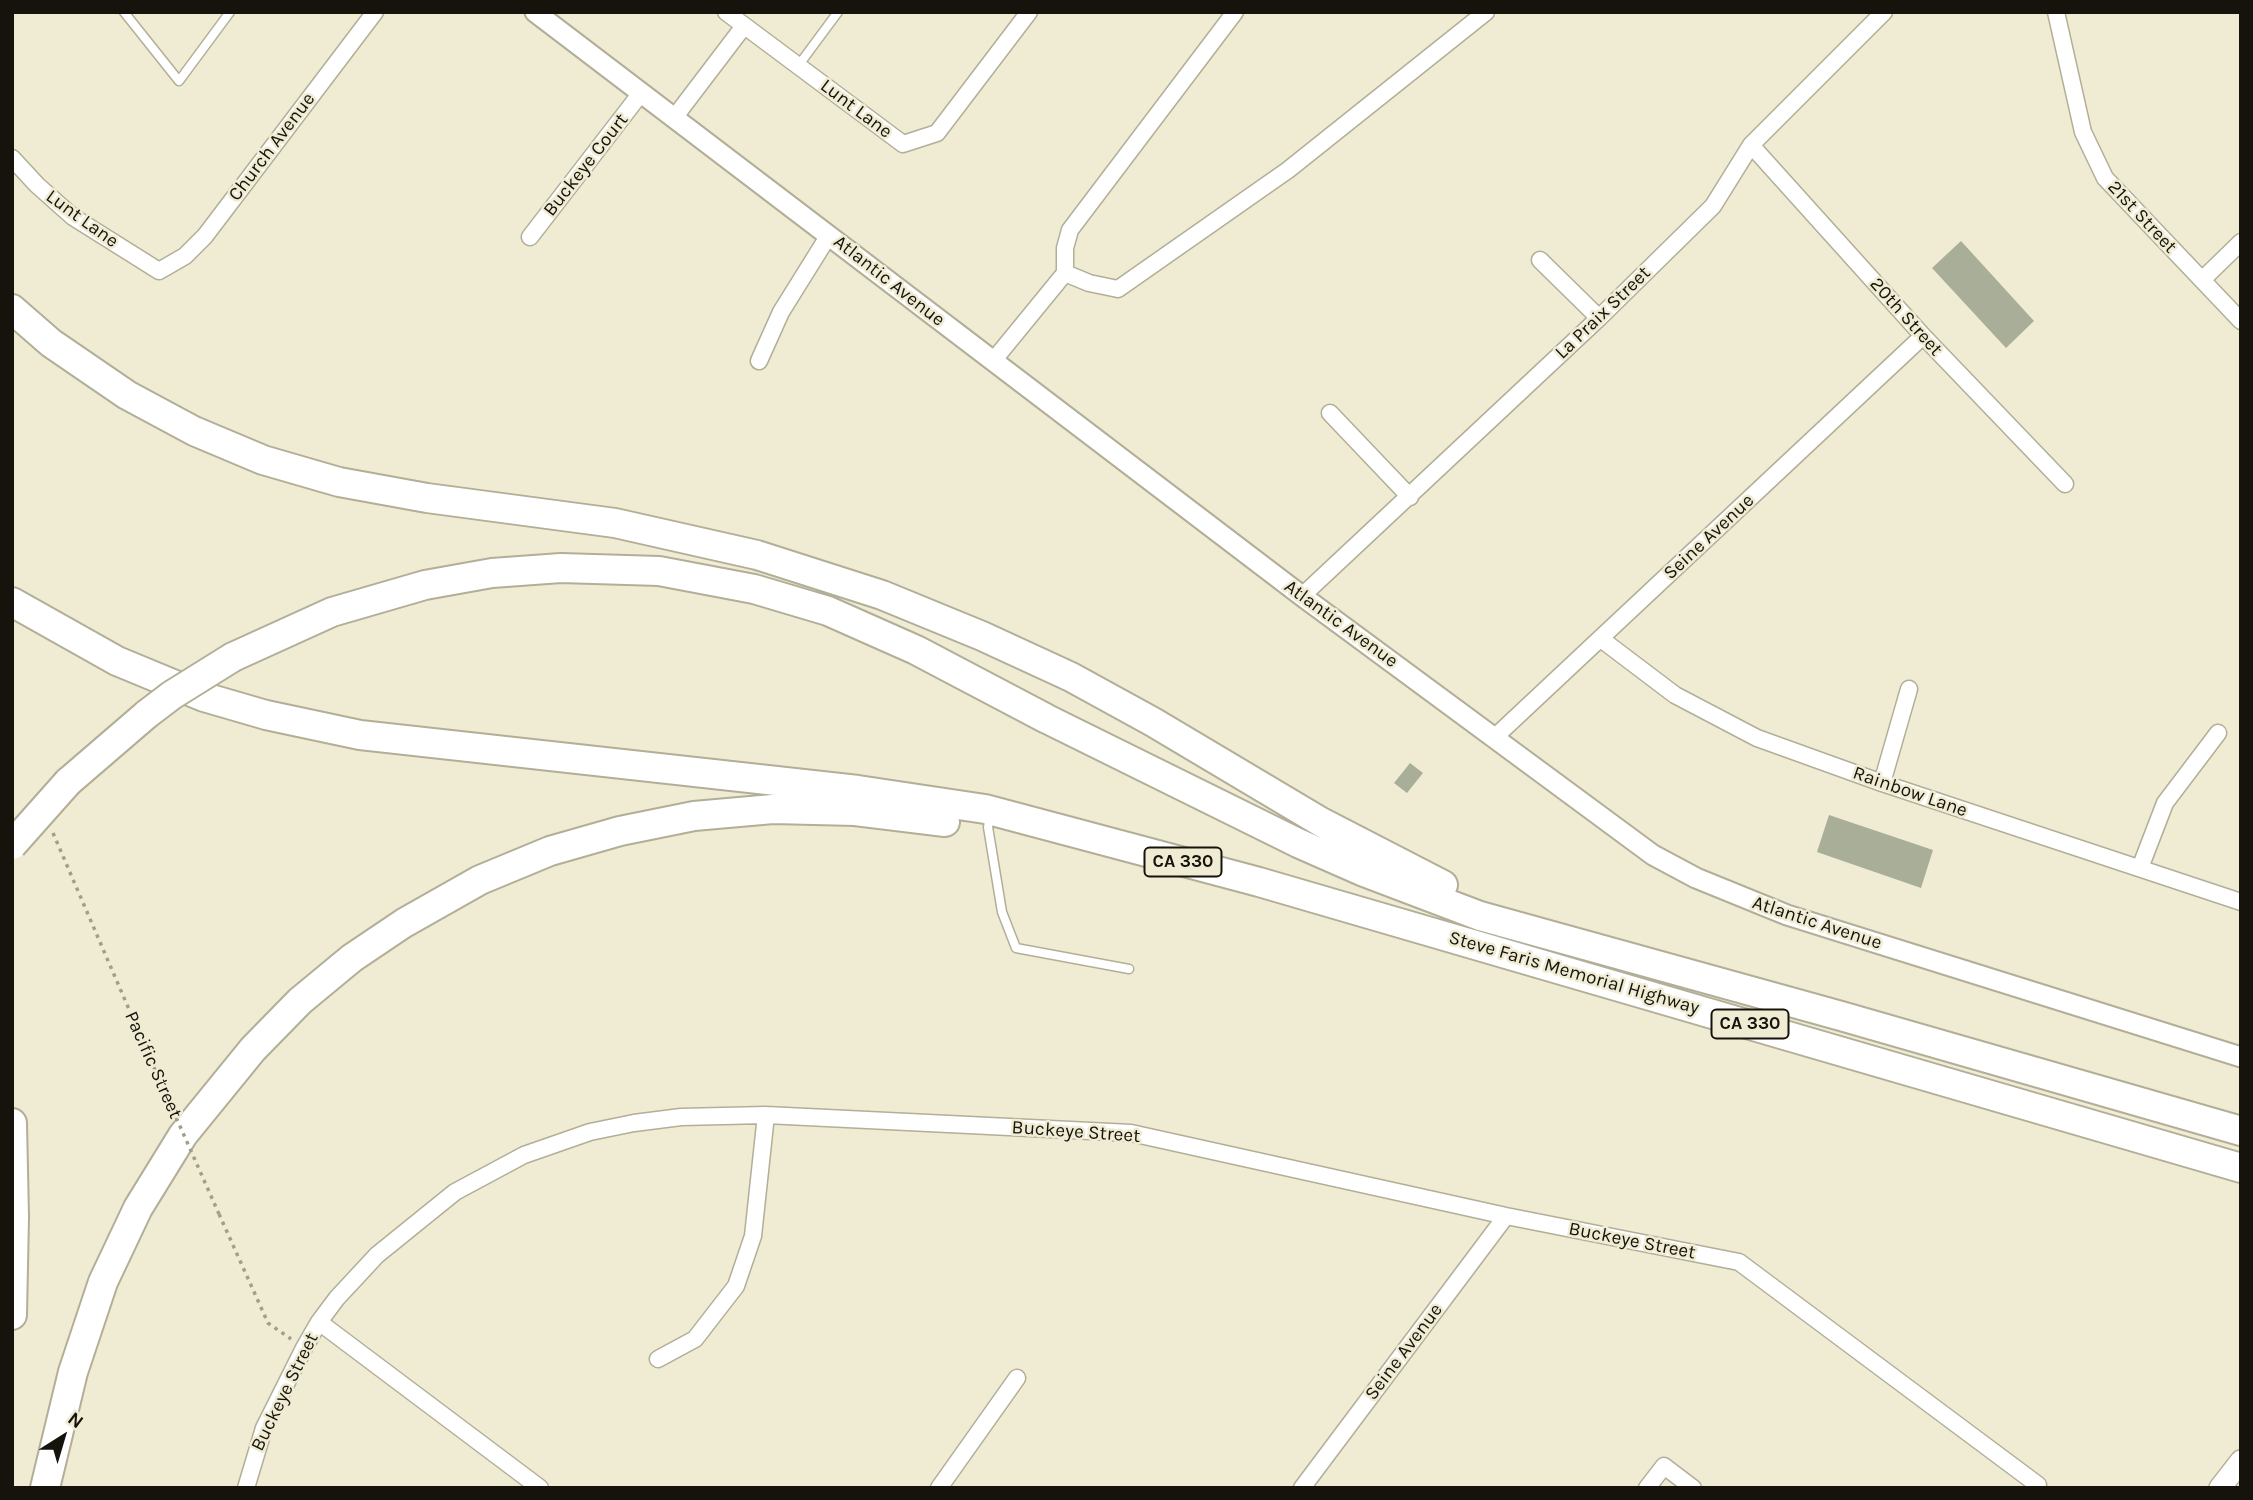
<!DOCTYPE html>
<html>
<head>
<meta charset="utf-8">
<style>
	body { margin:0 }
	#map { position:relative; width:2253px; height:1500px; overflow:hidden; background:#f0ecd4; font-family:Karla,sans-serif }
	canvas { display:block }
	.frame { position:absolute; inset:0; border:14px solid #15130b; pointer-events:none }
	.north { position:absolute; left:28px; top:1402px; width:70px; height:70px; -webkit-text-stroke:5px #f0ecd4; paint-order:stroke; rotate:37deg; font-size:19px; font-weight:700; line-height:28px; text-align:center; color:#15130b }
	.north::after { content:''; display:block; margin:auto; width:24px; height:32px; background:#15130b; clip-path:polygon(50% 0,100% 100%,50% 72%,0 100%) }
</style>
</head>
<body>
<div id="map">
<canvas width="2253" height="1500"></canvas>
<div class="frame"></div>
<div class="north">N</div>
</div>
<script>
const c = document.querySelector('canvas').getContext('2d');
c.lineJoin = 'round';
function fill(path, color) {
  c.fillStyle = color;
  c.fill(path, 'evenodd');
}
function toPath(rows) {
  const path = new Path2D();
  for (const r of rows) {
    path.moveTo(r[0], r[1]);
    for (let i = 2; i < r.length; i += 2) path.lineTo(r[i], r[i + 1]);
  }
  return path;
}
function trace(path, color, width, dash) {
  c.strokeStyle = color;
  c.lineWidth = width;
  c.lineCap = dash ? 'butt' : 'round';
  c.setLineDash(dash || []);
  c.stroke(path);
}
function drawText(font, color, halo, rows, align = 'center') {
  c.font = font + ' Karla,sans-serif';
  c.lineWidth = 5;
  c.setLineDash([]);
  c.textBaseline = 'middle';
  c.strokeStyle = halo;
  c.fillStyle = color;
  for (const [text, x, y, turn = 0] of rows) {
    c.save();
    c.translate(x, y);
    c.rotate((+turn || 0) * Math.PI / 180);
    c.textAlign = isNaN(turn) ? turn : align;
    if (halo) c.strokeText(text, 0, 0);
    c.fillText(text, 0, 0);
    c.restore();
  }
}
const building = toPath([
	[1961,241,2034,321,2006,348,1932,268],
	[1410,763,1423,773,1407,793,1394,783],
	[1829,815,1933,850,1921,888,1817,852]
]);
const path = toPath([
	[53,833,159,1079],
	[219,1214,268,1323,291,1339]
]);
const service = toPath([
	[124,12,179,81,230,12],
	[798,66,838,12],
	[990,817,988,827,1002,912,1016,948,1129,969]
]);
const minor = toPath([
	[726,12,903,144,937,133,1029,12],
	[1235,12,1070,230,1065,248,1065,273,1089,283,1118,289,1288,170,1486,12],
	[2056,12,2083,132,2105,178,2241,321],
	[674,118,744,26],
	[1751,145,1923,336,2065,484],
	[12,158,37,185,73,217,159,271,185,256,205,236,375,12],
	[530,237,641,93],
	[1540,260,1599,318],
	[2202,280,2241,242],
	[759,361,781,312,829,235],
	[993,361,1065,273],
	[1330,413,1410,497],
	[1302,596,1599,318,1713,206,1751,145,1884,12],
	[1601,639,1675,695,1757,738,1882,783,2241,902],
	[1495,737,1923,336],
	[1882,783,1909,689],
	[2140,868,2165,803,2218,733],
	[319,1322,540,1488],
	[658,1359,695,1339,736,1286,753,1236,766,1115],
	[246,1488,264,1428,304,1348,319,1322,337,1298,377,1255,455,1192,524,1155,590,1132,634,1123,681,1117,766,1115,1131,1133,1506,1216,1739,1262,2038,1485,2036,1488],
	[939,1488,1017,1378],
	[1302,1488,1506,1216],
	[1647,1488,1664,1466,1693,1488]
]);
const tertiary = toPath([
	[535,12,1302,596,1653,855,1696,878,1787,915,2241,1057]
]);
const secondary = toPath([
	[2220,1488,2241,1461]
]);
const motorway = toPath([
	[12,309,51,343,127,395,194,431,263,460,339,482,427,498,615,523,757,555,882,595,982,636,1071,677,1153,722,1321,822,1443,885],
	[12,602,117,661,204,697,266,715,360,735,858,790,985,809,1259,882,2241,1168],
	[233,657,332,612,425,585,492,573,561,568,659,571,754,589,828,611,916,650,1047,719,1298,843,1364,872,1480,916,1841,1016,2241,1131],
	[68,782,147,714],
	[12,1123,14,1217,12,1315],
	[45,1488,73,1372,103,1282,138,1208,183,1135,253,1049,300,1001,352,958,404,923,480,880,550,851,620,831,694,816,773,809,855,811,945,822]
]);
const pathBridge = toPath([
	[159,1079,219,1214]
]);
const motorwayBridge = toPath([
	[147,714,172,695,233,657],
	[12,845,68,782]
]);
const shields = [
	[1183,862,77],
	[1750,1024,77]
];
const shieldNames = [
	["CA 330",1183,862],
	["CA 330",1750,1024]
];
const streetNames = [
	["Lunt Lane",856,109,37],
	["Church Avenue",272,147,-53],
	["Buckeye Court",586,165,-52],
	["21st Street",2142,217,47],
	["Lunt Lane",82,219,36],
	["Atlantic Avenue",889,281,38],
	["La Praix Street",1603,313,-44],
	["20th Street",1906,317,48],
	["Seine Avenue",1709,537,-43],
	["Atlantic Avenue",1341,624,36],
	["Rainbow Lane",1910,792,19],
	["Atlantic Avenue",1817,923,18],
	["Steve Faris Memorial Highway",1574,973,16],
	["Pacific Street",153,1065,66],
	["Buckeye Street",1076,1132,4],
	["Buckeye Street",1632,1241,11],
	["Seine Avenue",1404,1352,-53],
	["Buckeye Street",285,1392,-64]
];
fill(building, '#a8ae98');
trace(service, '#b2ae97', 11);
trace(minor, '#b2ae97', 19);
trace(tertiary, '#b2ae97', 23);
trace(secondary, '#b2ae97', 24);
trace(motorway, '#b2ae97', 32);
trace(path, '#a29e8c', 3.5, [3.5, 5]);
trace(service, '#fff', 8);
trace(minor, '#fff', 16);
trace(tertiary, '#fff', 19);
trace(secondary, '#fff', 21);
trace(motorway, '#fff', 28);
trace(motorwayBridge, '#b2ae97', 32, []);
trace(pathBridge, '#a29e8c', 3.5, [3.5, 5]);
trace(motorwayBridge, '#fff', 28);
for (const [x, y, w] of shields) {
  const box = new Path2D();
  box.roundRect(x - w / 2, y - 14.5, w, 29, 5);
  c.fillStyle = '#f0ecd4';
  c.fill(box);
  trace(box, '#15130b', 2);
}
drawText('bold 18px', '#15130b', null, shieldNames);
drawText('19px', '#15130b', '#f0ecd4', streetNames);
</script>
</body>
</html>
